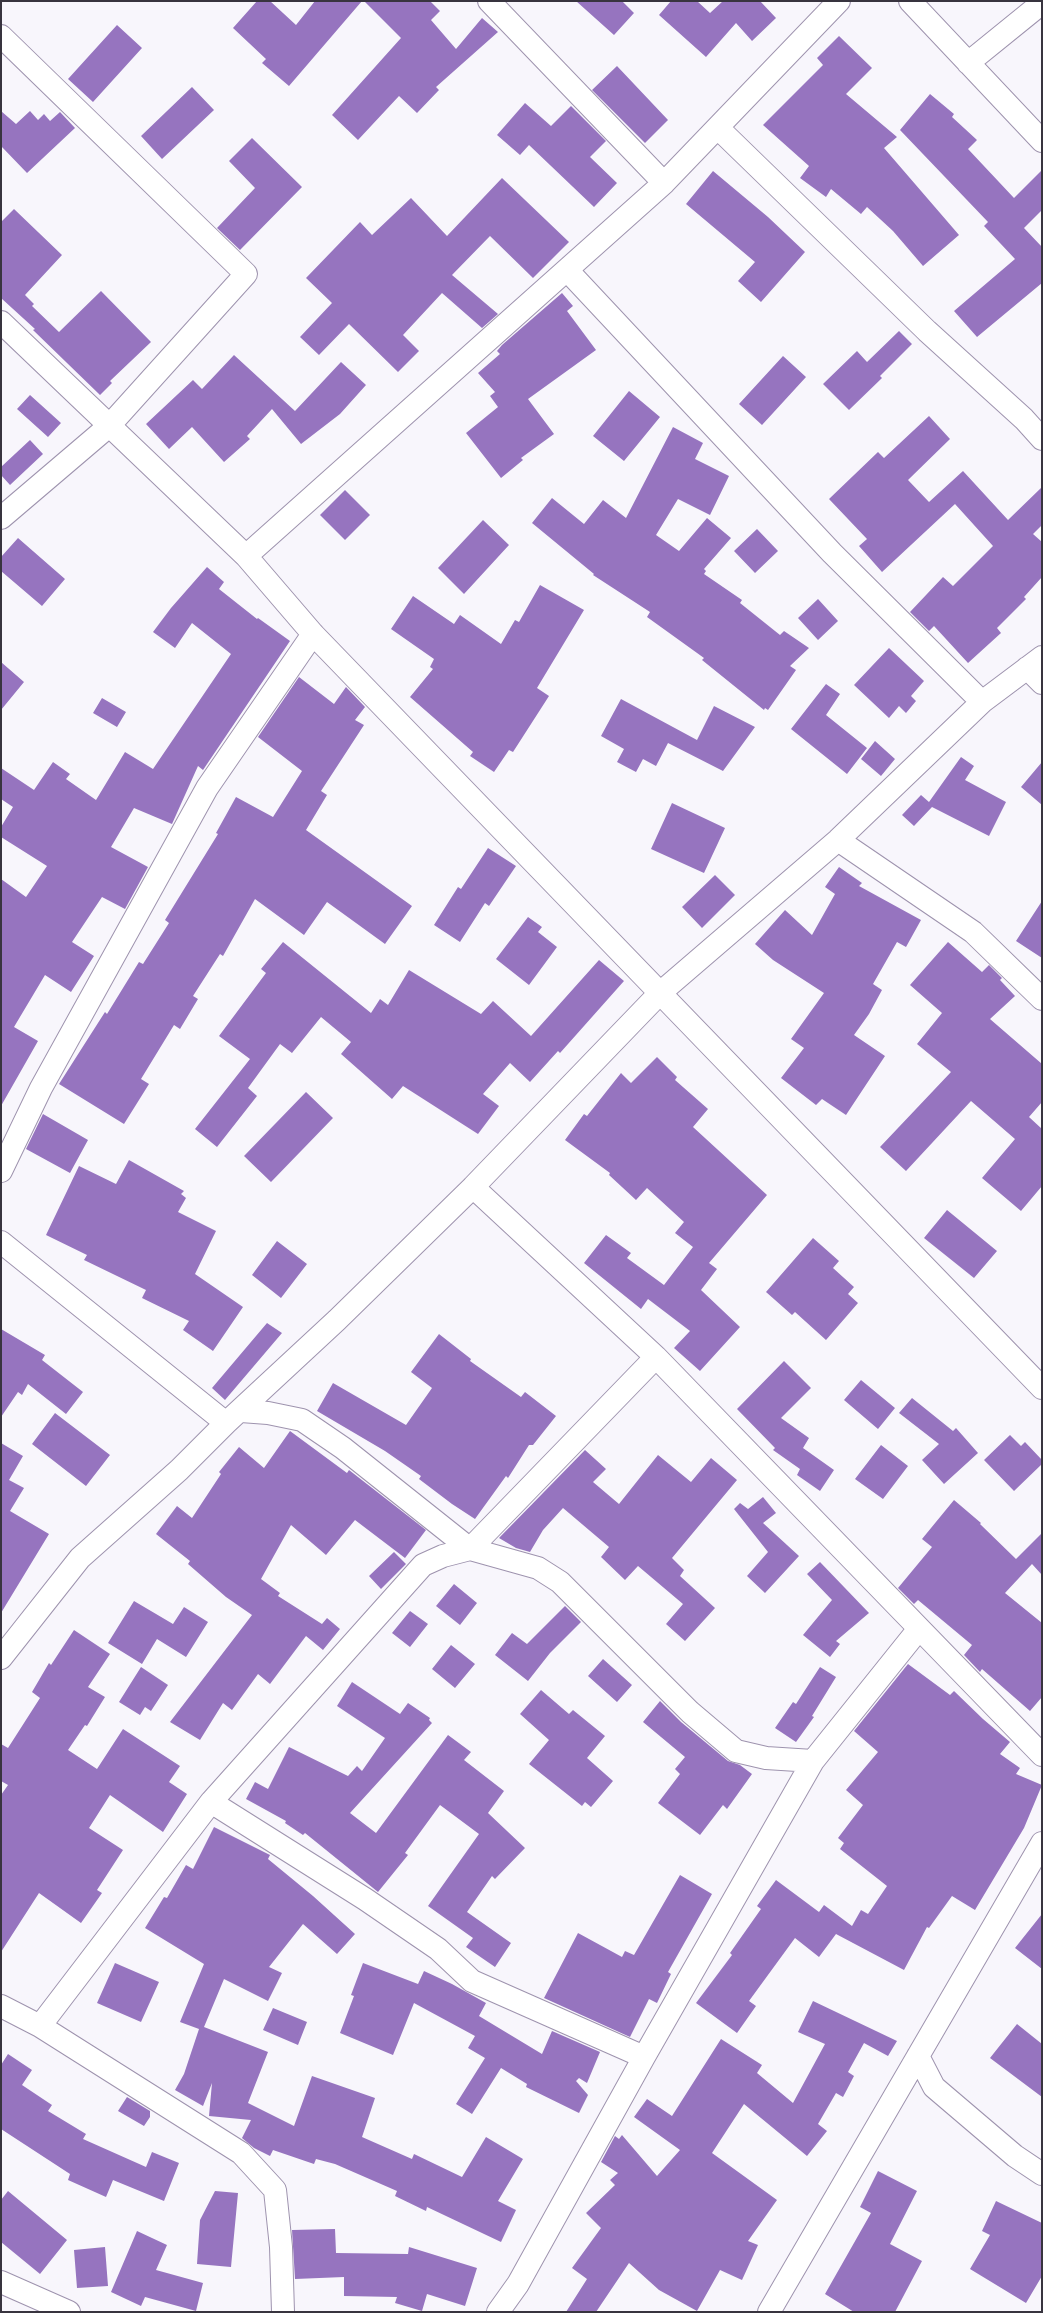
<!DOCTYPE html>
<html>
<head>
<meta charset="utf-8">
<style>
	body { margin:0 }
	#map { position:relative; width:1043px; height:2313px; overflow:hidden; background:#f8f6fc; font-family:"Crimson Pro",serif }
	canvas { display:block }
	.frame { position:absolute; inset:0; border:2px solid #38343f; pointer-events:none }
</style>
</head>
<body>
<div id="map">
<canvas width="1043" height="2313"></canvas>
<div class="frame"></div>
</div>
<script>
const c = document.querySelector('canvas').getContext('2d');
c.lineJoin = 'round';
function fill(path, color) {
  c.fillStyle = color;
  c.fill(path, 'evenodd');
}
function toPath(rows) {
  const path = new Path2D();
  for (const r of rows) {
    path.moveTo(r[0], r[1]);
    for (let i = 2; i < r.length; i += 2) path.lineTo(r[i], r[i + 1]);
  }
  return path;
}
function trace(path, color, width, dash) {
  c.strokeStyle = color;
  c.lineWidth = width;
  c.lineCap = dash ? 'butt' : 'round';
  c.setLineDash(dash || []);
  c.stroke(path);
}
const building = toPath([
	[257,1,270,1,296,25,315,1,362,1,289,86,262,63,266,59,233,28],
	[364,1,430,1,440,11,431,20,456,49,482,18,498,32,436,87,439,90,417,113,399,96,358,140,332,115,401,38],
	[576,1,622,1,634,13,614,35],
	[671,1,697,1,710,13,723,1,760,1,776,18,752,41,736,23,706,57,659,15],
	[117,25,142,48,93,102,68,79],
	[839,36,872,68,846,94,897,137,884,148,959,235,923,266,893,231,867,207,861,214,831,189,826,197,800,178,809,166,763,125,823,65,817,58],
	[617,66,668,120,645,143,592,90],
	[192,87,214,110,162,159,141,136],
	[930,94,954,114,952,117,977,140,968,149,1014,198,1042,170,1042,210,1024,228,1042,247,1042,283,977,337,954,311,1015,259,984,226,988,222,900,130],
	[525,103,551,126,571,106,606,141,590,157,617,183,594,207,529,145,520,155,497,135],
	[1,111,16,124,30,111,38,120,44,114,50,121,60,112,75,128,27,173,1,146],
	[252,138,302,187,240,250,217,228,255,188,229,161],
	[713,171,768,217,805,252,761,302,738,281,755,262,686,204],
	[502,178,569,242,533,278,490,236,452,275,498,314,482,328,442,293,403,335,419,351,398,372,349,324,319,355,300,337,332,303,306,278,360,222,372,235,411,198,447,236],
	[14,209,62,255,25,295,34,304,32,306,59,332,101,291,151,342,110,381,112,383,100,395,33,330,35,329,1,298,1,222],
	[562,293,573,306,567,311,596,350,528,399,554,434,521,458,523,460,501,478,466,433,498,407,490,396,495,392,478,373,500,354,497,351,502,345],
	[899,331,912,344,880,376,882,378,849,410,823,384,857,351,867,362],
	[234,355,295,411,341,362,366,385,340,414,301,444,272,409,247,436,250,439,224,462,192,427,169,449,146,424,193,380,202,389],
	[783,356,806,377,762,425,739,404],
	[629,391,660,417,624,461,593,436],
	[30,395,61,423,48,437,17,409],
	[929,416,950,439,908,480,929,502,963,471,1008,520,1042,487,1042,525,1033,534,1042,542,1042,577,1024,597,1026,599,997,628,1001,633,968,663,934,626,929,631,910,612,943,577,953,586,993,546,955,504,882,572,859,546,867,539,829,499,878,452,884,458],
	[673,427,703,443,695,459,729,476,710,515,678,499,656,535,679,551,707,518,731,538,704,569,706,571,704,574,742,600,740,603,780,635,784,631,809,648,790,666,796,670,768,710,765,708,764,710,702,660,704,658,647,617,650,612,593,575,594,574,532,523,552,498,584,524,603,500,626,518],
	[30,440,43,454,10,485,1,475,1,467],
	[345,490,370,515,345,540,320,515],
	[483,520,509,545,464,594,438,568],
	[757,529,778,551,755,573,734,551],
	[18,538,65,579,42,606,1,571,1,557],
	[207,567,224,582,219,589,257,619,258,618,290,641,203,770,198,766,172,824,134,808,111,847,148,867,125,909,102,897,72,942,94,956,71,992,45,975,14,1027,38,1041,1,1106,1,879,26,897,47,866,1,837,1,827,13,807,1,799,1,768,34,790,53,762,70,774,66,779,96,800,125,752,153,769,231,654,192,623,175,648,153,632,171,608],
	[540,585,584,610,537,688,549,696,513,752,509,750,494,772,470,756,473,752,410,697,433,669,430,667,434,659,391,629,413,596,454,624,460,615,501,644,515,620,519,622],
	[818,599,838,621,818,640,798,618],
	[889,648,924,681,911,696,916,701,906,713,899,706,889,718,854,685],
	[1,662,24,682,1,710],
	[299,677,334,704,346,687,365,707,355,720,364,725,321,791,327,795,306,830,412,906,385,944,327,902,304,935,255,899,223,956,220,954,193,996,198,999,180,1029,174,1025,141,1079,149,1084,124,1124,59,1084,105,1012,107,1014,139,962,143,964,169,923,165,920,218,834,216,833,236,797,273,817,302,771,258,737],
	[826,684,840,694,826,715,867,748,847,774,791,729],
	[102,698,126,712,117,727,93,713],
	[621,699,697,740,714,706,755,727,723,771,668,743,656,766,643,759,636,772,617,762,624,749,601,736],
	[875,741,895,759,881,776,861,759],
	[961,757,974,766,965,780,1006,802,989,836,932,807,914,826,902,815,921,795,929,802],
	[1042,762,1042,805,1021,787],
	[672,803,725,828,704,873,651,849],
	[488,848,516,866,489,906,485,903,460,942,434,925,458,887,461,889],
	[839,867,862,883,859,886,921,920,906,947,897,942,873,984,882,990,869,1014,854,1035,885,1056,846,1115,822,1099,816,1105,781,1078,804,1048,791,1039,824,993,773,960,755,944,785,910,812,935,835,894,825,887],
	[715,875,735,895,702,928,682,907],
	[1042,901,1042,958,1016,941],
	[528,917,542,927,538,932,557,947,529,985,496,959],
	[283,942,371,1013,380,999,388,1005,409,970,481,1014,493,1001,531,1036,599,960,624,981,560,1053,558,1051,530,1082,510,1063,483,1094,499,1106,478,1134,403,1086,392,1099,341,1054,351,1042,321,1017,292,1053,280,1044,248,1088,257,1096,217,1147,195,1129,250,1059,219,1036,266,973,261,969],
	[948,942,982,972,989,965,1002,978,1000,980,1015,996,990,1019,1042,1064,1042,1102,1029,1117,1042,1129,1042,1186,1021,1211,982,1178,1015,1139,971,1101,906,1171,880,1147,951,1072,917,1044,942,1013,910,985],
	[657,1057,677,1077,675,1080,708,1109,693,1127,767,1195,709,1263,717,1269,701,1290,740,1327,700,1371,674,1348,690,1331,648,1299,641,1309,584,1263,606,1235,631,1253,627,1258,664,1285,693,1247,675,1233,684,1222,647,1188,636,1200,609,1175,610,1173,565,1140,584,1114,587,1116,621,1073,631,1083],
	[306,1092,333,1118,271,1182,244,1156],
	[43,1114,88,1140,70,1173,26,1149],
	[129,1160,184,1191,181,1194,186,1198,178,1212,216,1231,195,1274,243,1307,213,1351,183,1330,189,1321,142,1298,146,1290,84,1260,87,1255,46,1235,79,1166,116,1184],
	[947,1210,997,1251,974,1278,924,1238],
	[813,1238,839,1261,833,1268,854,1287,848,1294,858,1303,826,1340,795,1312,792,1315,766,1292],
	[277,1241,307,1264,281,1298,252,1275],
	[267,1323,282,1333,225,1400,212,1388],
	[1,1329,45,1355,42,1360,83,1392,66,1414,28,1384,22,1395,18,1392,1,1417],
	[439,1334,471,1359,470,1361,521,1397,525,1392,556,1416,533,1445,529,1445,508,1478,506,1476,475,1519,452,1504,419,1479,421,1476,385,1451,317,1411,333,1383,406,1425,432,1388,411,1372],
	[784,1361,811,1388,781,1418,809,1438,803,1448,834,1470,820,1491,797,1475,800,1469,773,1450,775,1448,737,1409],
	[861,1380,895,1408,878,1429,844,1400],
	[912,1398,953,1431,956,1428,978,1453,944,1484,922,1460,939,1444,899,1413],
	[55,1413,110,1455,86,1486,32,1444],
	[290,1431,347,1473,349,1470,426,1530,405,1558,355,1520,326,1555,291,1525,261,1579,280,1593,278,1596,322,1624,327,1618,340,1629,323,1650,306,1636,270,1684,258,1674,232,1710,223,1703,200,1740,170,1722,252,1615,226,1597,188,1564,190,1561,156,1534,177,1506,192,1518,221,1474,219,1472,239,1447,264,1468],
	[1010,1435,1021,1446,1025,1442,1042,1460,1042,1464,1014,1491,984,1460],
	[1,1443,23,1456,9,1480,24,1488,10,1511,49,1534,1,1613],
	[881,1445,908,1466,883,1499,855,1479],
	[585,1450,606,1469,593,1482,619,1504,658,1455,691,1482,711,1458,737,1480,672,1558,684,1570,680,1576,715,1608,685,1641,666,1624,683,1604,638,1566,625,1580,601,1557,609,1547,563,1508,543,1530,530,1552,516,1548,499,1538],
	[763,1497,776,1513,763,1523,799,1556,765,1593,747,1576,768,1552,734,1509,740,1503,748,1509],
	[954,1500,981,1523,980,1524,1016,1559,1042,1533,1042,1575,1032,1564,1005,1593,1042,1623,1042,1697,1030,1711,982,1669,980,1672,964,1655,972,1645,918,1600,914,1604,898,1588,932,1547,922,1539],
	[394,1552,406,1564,381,1589,369,1576],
	[820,1562,869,1613,836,1641,840,1644,830,1657,803,1635,832,1600,807,1574],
	[454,1584,477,1603,460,1625,436,1606],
	[134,1601,173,1624,184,1607,208,1622,186,1657,157,1639,142,1664,108,1643],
	[565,1606,581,1622,550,1653,528,1681,495,1655,512,1633,527,1644],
	[410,1611,428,1624,410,1647,392,1633],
	[74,1630,110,1654,88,1687,105,1697,87,1726,85,1725,68,1750,97,1769,123,1729,180,1766,169,1782,187,1794,163,1832,110,1795,89,1828,123,1850,97,1890,102,1893,81,1923,39,1893,1,1952,1,1795,8,1785,1,1781,1,1744,8,1748,40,1698,32,1692,49,1663,51,1665],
	[451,1645,475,1664,455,1688,432,1669],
	[603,1659,632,1685,617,1702,588,1676],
	[908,1664,950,1695,954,1691,983,1719,1010,1742,1000,1754,1020,1768,1016,1774,1042,1785,1024,1828,975,1910,952,1896,929,1928,927,1927,904,1970,836,1934,819,1957,795,1938,749,2001,756,2006,737,2033,696,2003,732,1955,730,1953,761,1909,757,1906,776,1880,819,1912,824,1905,852,1926,861,1910,868,1914,887,1886,840,1849,844,1843,838,1838,863,1805,846,1790,878,1752,854,1731],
	[141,1667,168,1685,151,1711,145,1707,140,1715,119,1702],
	[820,1667,836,1677,812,1716,814,1717,796,1742,775,1728,793,1702,796,1704],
	[352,1682,400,1714,408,1703,430,1718,429,1720,432,1723,350,1813,376,1833,448,1735,471,1752,464,1760,504,1791,488,1813,525,1848,495,1879,492,1876,467,1912,511,1943,495,1967,466,1947,473,1938,428,1906,479,1834,440,1805,405,1853,408,1855,378,1892,305,1833,303,1835,285,1823,286,1821,246,1799,255,1782,268,1789,289,1747,348,1776,357,1766,362,1771,385,1738,337,1706],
	[541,1690,569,1714,573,1710,605,1736,587,1758,613,1781,591,1807,585,1802,582,1806,529,1764,549,1740,520,1714],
	[660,1701,681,1722,728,1761,740,1765,752,1774,727,1809,723,1805,700,1835,658,1803,680,1774,675,1769,685,1757,643,1722],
	[214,1827,270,1855,268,1859,313,1896,355,1934,337,1954,303,1924,269,1967,282,1973,268,2001,224,1979,204,2027,268,2052,248,2103,294,2126,312,2076,375,2098,362,2137,412,2159,414,2154,462,2177,486,2137,523,2159,498,2201,516,2210,501,2242,427,2207,426,2211,395,2196,397,2191,335,2164,316,2159,314,2164,273,2150,270,2156,254,2148,242,2138,251,2120,209,2116,212,2083,203,2106,175,2090,184,2074,199,2029,180,2022,204,1964,145,1928,164,1897,167,1898,186,1865,193,1869],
	[680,1875,712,1894,668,1972,671,1974,657,2003,649,1999,630,2037,544,1998,578,1933,622,1957,625,1951,634,1955],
	[1042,1914,1042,1969,1015,1948],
	[115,1963,159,1982,141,2022,97,2003],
	[363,1963,418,1984,424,1971,452,1984,486,2003,479,2016,542,2054,552,2031,600,2052,587,2083,579,2078,576,2081,588,2095,579,2113,526,2087,527,2084,501,2068,472,2114,456,2104,485,2058,468,2048,475,2036,414,2003,393,2055,340,2033,354,1996,351,1995],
	[813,2001,897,2041,888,2056,864,2043,848,2072,854,2076,843,2097,836,2093,818,2124,827,2131,807,2156,744,2104,712,2153,777,2200,748,2241,758,2245,742,2280,720,2270,697,2311,659,2290,629,2263,596,2312,566,2312,587,2279,572,2268,601,2228,586,2213,615,2185,610,2180,618,2173,601,2162,615,2136,619,2139,622,2135,657,2176,680,2150,634,2117,647,2099,672,2116,721,2039,762,2065,757,2073,793,2103,825,2044,798,2032],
	[273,2008,307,2022,298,2045,263,2030],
	[1017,2024,1042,2044,1042,2097,990,2058],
	[8,2054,32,2070,22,2085,52,2105,48,2111,86,2134,83,2139,146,2167,152,2152,179,2163,164,2201,113,2180,106,2197,68,2180,70,2174,1,2129,1,2065],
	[127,2097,150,2111,150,2117,144,2126,118,2111],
	[878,2171,917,2191,890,2244,922,2261,895,2312,854,2312,825,2294,871,2213,860,2207],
	[8,2191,67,2240,40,2274,1,2242,1,2200],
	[215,2191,238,2193,231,2267,197,2264,200,2220],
	[996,2201,1042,2223,1042,2276,1026,2303,970,2269,990,2235,982,2231],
	[335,2229,336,2253,408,2254,409,2247,477,2268,465,2306,427,2294,422,2311,395,2303,397,2297,344,2296,344,2277,295,2279,292,2230],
	[137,2231,167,2245,156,2270,203,2283,196,2311,145,2297,141,2306,111,2292],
	[105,2247,108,2286,77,2288,74,2250]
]);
const street = toPath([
	[489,1,664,183],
	[910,1,1042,141],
	[1,36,246,274,109,426,1,518],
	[968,63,1042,3],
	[718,128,927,331,1024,419,1042,439],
	[567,270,832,553,982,702],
	[1,322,246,556,313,634,1042,1388],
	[246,556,664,183,839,1],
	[1027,668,1042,683],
	[838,840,973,932,1042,999],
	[1,1171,41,1088,207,788,313,634],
	[473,1187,656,1357,1042,1755],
	[1,1242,226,1423],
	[241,1411,268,1413,302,1420,343,1448,470,1549,538,1568,560,1582,690,1712,736,1751,766,1758,813,1761],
	[1,1658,80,1558,179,1470,226,1423,337,1320,473,1187,660,993,838,840,982,702,1042,657],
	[211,1802,365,1899,438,1949,472,1981,644,2057],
	[1,2006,40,2026,241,2153,275,2190,281,2247,283,2312],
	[40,2026,211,1802,423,1565,443,1556,470,1549,656,1357],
	[918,2056,934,2087,1015,2156,1042,2174],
	[1,2282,69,2312],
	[498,2312,518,2284,644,2057,813,1761,918,1630],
	[769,2312,1042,1843]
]);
fill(building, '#9674bf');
trace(street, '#9e93ae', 24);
trace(street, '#fff', 22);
</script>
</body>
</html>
